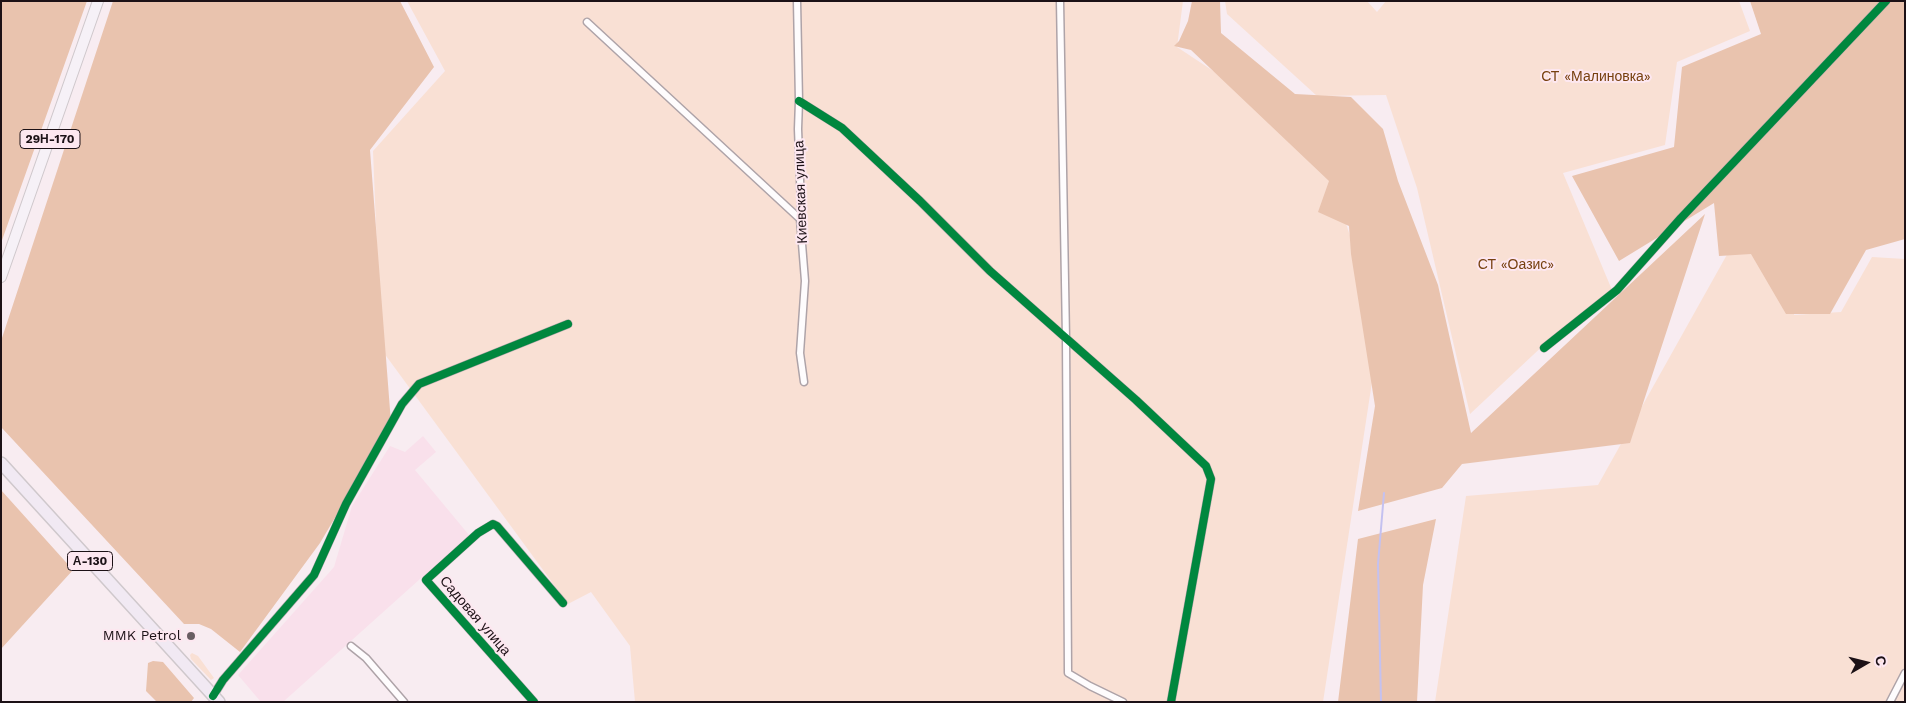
<!DOCTYPE html>
<html>
<head>
<meta charset="utf-8">
<style>
	body { margin:0 }
	#map { position:relative; width:1906px; height:703px; overflow:hidden; background:#f8ecf1; font-family:"Work Sans",sans-serif }
	canvas { display:block }
	.frame { position:absolute; inset:0; border:2px solid #1c1116; pointer-events:none }
	.north { position:absolute; left:1841px; top:638px; width:50px; height:50px; -webkit-text-stroke:4px #fde7f0; paint-order:stroke; rotate:82deg; font-size:14px; font-weight:700; line-height:20px; text-align:center; color:#1c1116 }
	.north::after { content:''; display:block; margin:auto; width:18px; height:22px; background:#1c1116; clip-path:polygon(50% 0,100% 100%,50% 72%,0 100%) }
</style>
</head>
<body>
<div id="map">
<canvas width="1906" height="703"></canvas>
<div class="frame"></div>
<div class="north">С</div>
</div>
<script>
const c = document.querySelector('canvas').getContext('2d');
c.lineJoin = 'round';
function fill(path, color) {
  c.fillStyle = color;
  c.fill(path, 'evenodd');
}
function toPath(rows) {
  const path = new Path2D();
  for (const r of rows) {
    path.moveTo(r[0], r[1]);
    for (let i = 2; i < r.length; i += 2) path.lineTo(r[i], r[i + 1]);
  }
  return path;
}
function trace(path, color, width, dash) {
  c.strokeStyle = color;
  c.lineWidth = width;
  c.lineCap = dash ? 'butt' : 'round';
  c.setLineDash(dash || []);
  c.stroke(path);
}
function drawText(font, color, halo, rows, align = 'center') {
  c.font = font + ' "Work Sans",sans-serif';
  c.lineWidth = 4;
  c.setLineDash([]);
  c.textBaseline = 'middle';
  c.strokeStyle = halo;
  c.fillStyle = color;
  for (const [text, x, y, turn = 0] of rows) {
    c.save();
    c.translate(x, y);
    c.rotate((+turn || 0) * Math.PI / 180);
    c.textAlign = isNaN(turn) ? turn : align;
    if (halo) c.strokeText(text, 0, 0);
    c.fillText(text, 0, 0);
    c.restore();
  }
}
const built = toPath([
	[423,436,436,452,415,470,469,535,283,702,261,702,238,675,334,567,352,506,390,446,405,452]
]);
const green = toPath([
	[407,1,1183,1,1177,47,1310,135,1339,202,1352,242,1372,382,1323,702,635,702,630,646,591,592,568,604,381,349,373,151,445,71],
	[1225,1,1367,1,1377,12,1386,1,1739,1,1750,31,1677,62,1665,145,1563,173,1612,290,1548,341,1470,414,1417,188,1386,95,1317,96,1227,14],
	[1729,251,1803,254,1794,315,1841,312,1872,257,1905,259,1905,702,1435,702,1466,496,1598,485],
	[192,653,198,656,214,678,211,680,191,659,190,655]
]);
const forest = toPath([
	[1,1,87,1,1,243],
	[113,1,400,1,434,67,370,150,391,423,320,543,240,652,211,629,199,624,184,624,1,427,1,341],
	[1192,1,1220,1,1221,33,1295,94,1351,97,1383,129,1398,181,1438,285,1471,433,1705,214,1630,443,1462,464,1442,488,1358,511,1375,406,1351,254,1349,226,1318,212,1329,181,1191,50,1174,46,1179,41,1188,21],
	[1750,1,1905,1,1905,239,1866,250,1830,314,1786,314,1751,254,1719,256,1714,203,1619,261,1572,176,1674,147,1682,67,1761,34],
	[1,490,73,570,1,649],
	[1436,519,1423,585,1417,702,1338,702,1358,539],
	[153,661,163,662,194,698,191,702,157,702,146,691,148,663]
]);
const stream = toPath([
	[1381,702,1378,564,1384,493]
]);
const street = toPath([
	[797,1,799,101,798,129,801,205,800,219,805,281,800,353,804,382],
	[1060,1,1066,338,1068,673,1090,686,1123,702],
	[587,22,800,219],
	[799,101,842,128,920,201,990,271,1136,400,1206,466,1211,479,1171,702],
	[1544,348,1617,290,1681,218,1886,1],
	[351,646,366,658,404,702],
	[213,696,223,680,314,575,346,504,402,404,419,384,568,324],
	[534,702,426,580,478,533,493,524,497,526,563,603],
	[1890,702,1905,673]
]);
const primary = toPath([
	[1,277,98,1]
]);
const highway = toPath([
	[1,463,219,702]
]);
const cycleway = toPath([
	[799,101,842,128,920,201,990,271,1136,400,1206,466,1211,479,1171,702],
	[1544,348,1617,290,1681,218,1886,1],
	[213,696,223,680,314,575,346,504,402,404,419,384,568,324],
	[534,702,426,580,478,533,493,524,497,526,563,603]
]);
const markers = [
	[191,636,5,"#695e63"]
];
const shields = [
	[50,139,60],
	[90,561,45]
];
const shieldNames = [
	["29Н-170",50,139],
	["А-130",90,561]
];
const parkNames = [
	["СТ «Малиновка»",1596,77],
	["СТ «Оазис»",1516,265]
];
const streetNames = [
	["Киевская улица",801,192,-92],
	["Садовая улица",475,616,49]
];
const poiNames = [
	["MMK Petrol",181,636]
];
fill(built, '#f9e0eb');
fill(green, '#f9e0d4');
fill(forest, '#e9c3ae');
trace(stream, '#c4c1f0', 2);
trace(street, '#aea3a8', 9);
trace(primary, '#cfc8cc', 12);
trace(highway, '#cfc8cc', 14);
trace(street, '#fefcfd', 6);
trace(primary, '#f6f1f7', 10);
trace(highway, '#f1e9f3', 11);
trace(cycleway, '#00873e', 8);
for (const [x, y, r, color] of markers) {
  const dot = new Path2D();
  dot.arc(x, y, r, 0, 2 * Math.PI);
  c.fillStyle = color;
  c.fill(dot);
  trace(dot, '#fde7f0', 2);
}
for (const [x, y, w] of shields) {
  const box = new Path2D();
  box.roundRect(x - w / 2, y - 9.5, w, 19, 4);
  c.fillStyle = '#fde7f0';
  c.fill(box);
  trace(box, '#1c1116', 1);
}
drawText('bold 12px', '#1c1116', null, shieldNames);
drawText('14px', '#77400f', '#fde7f0', parkNames);
drawText('14px', '#1c1116', '#fde7f0', streetNames);
drawText('14px', '#1c1116', '#fde7f0', poiNames, 'right');
</script>
</body>
</html>
